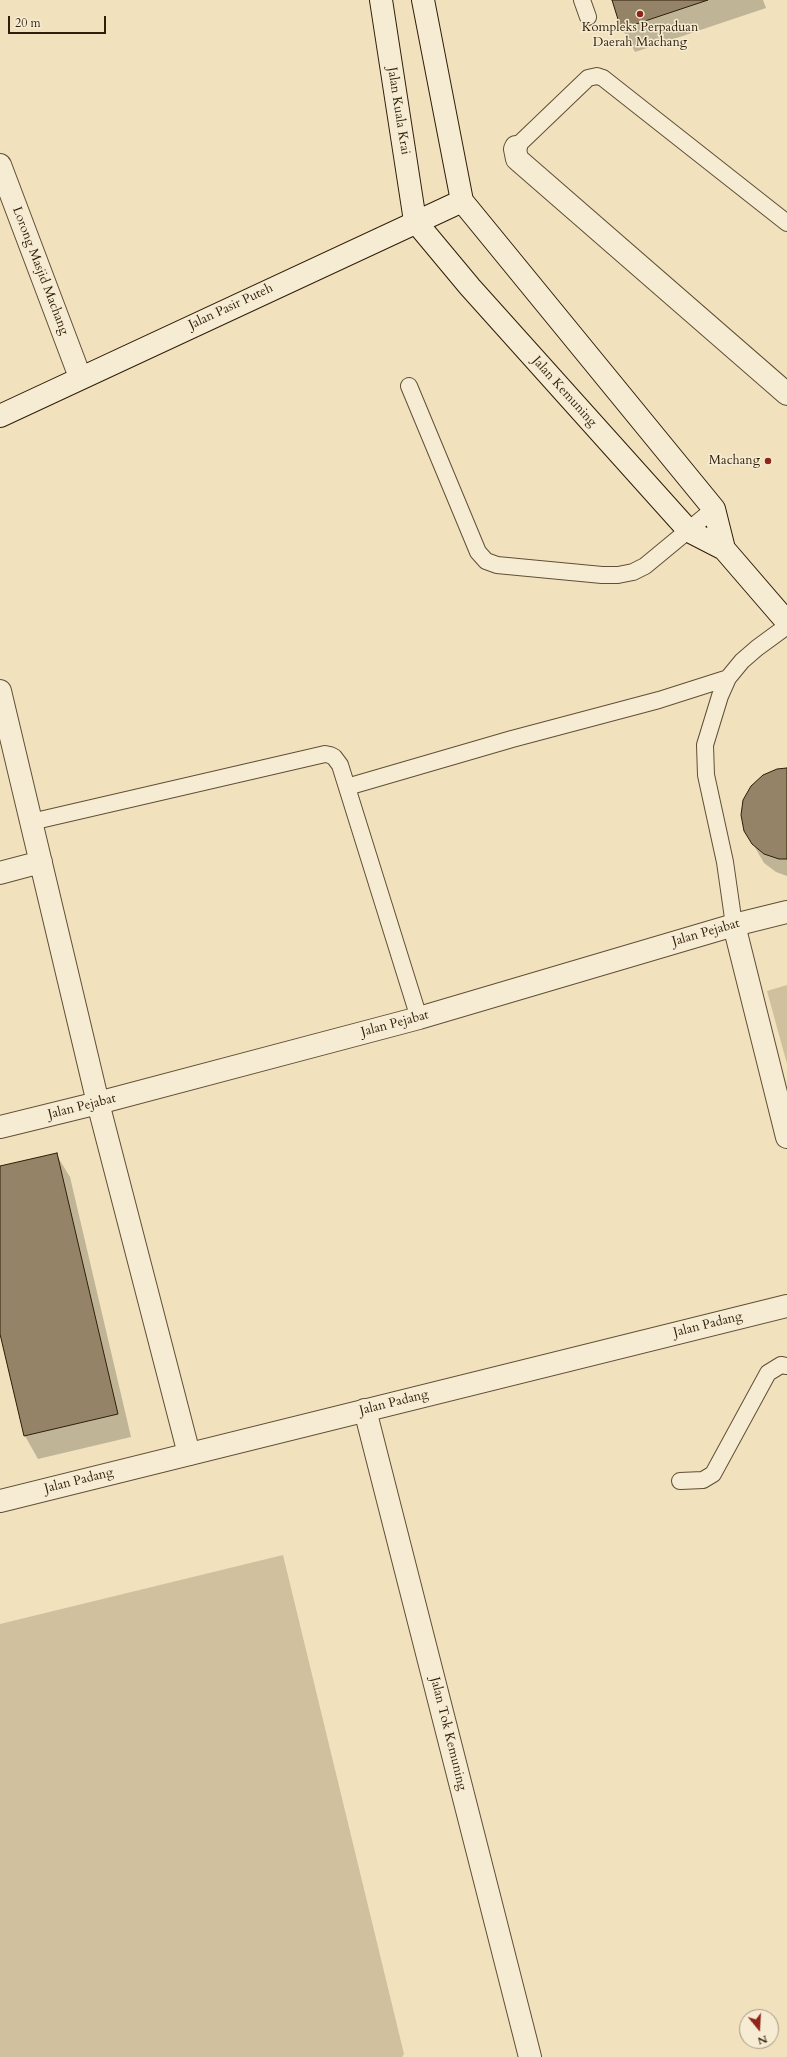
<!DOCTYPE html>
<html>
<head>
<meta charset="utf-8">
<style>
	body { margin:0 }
	#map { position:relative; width:787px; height:2057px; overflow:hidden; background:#f1e1bd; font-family:Cardo,serif }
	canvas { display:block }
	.north { position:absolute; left:739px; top:2009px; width:40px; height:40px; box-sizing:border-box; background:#f6ecd4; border:1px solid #a69a82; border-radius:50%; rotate:162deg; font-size:11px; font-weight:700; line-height:16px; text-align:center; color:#2f1e08 }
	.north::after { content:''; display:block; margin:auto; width:14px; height:18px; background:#8f2418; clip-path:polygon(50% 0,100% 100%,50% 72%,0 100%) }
	.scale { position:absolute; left:8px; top:16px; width:98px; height:18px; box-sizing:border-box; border:2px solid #2f1e08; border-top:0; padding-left:5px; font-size:12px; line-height:14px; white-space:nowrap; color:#2f1e08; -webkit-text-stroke:3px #f6ecd4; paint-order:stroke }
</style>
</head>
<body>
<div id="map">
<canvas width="787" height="2057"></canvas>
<div class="north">N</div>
<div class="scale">20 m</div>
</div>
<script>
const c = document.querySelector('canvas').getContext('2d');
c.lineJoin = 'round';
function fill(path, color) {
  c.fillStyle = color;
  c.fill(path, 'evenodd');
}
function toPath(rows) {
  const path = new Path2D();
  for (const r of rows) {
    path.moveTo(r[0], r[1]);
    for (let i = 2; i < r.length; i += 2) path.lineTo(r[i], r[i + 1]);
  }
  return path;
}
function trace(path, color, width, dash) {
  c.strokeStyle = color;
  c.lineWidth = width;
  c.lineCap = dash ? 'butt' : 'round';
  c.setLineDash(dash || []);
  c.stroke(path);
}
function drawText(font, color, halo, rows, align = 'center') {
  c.font = font + ' Cardo,serif';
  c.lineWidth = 3;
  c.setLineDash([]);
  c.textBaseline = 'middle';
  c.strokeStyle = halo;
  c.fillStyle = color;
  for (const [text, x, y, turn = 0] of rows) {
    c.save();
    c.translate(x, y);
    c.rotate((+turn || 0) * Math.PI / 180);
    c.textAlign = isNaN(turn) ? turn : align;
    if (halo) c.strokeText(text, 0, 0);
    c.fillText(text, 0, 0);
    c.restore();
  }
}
const green = toPath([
	[787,985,787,1064,767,991],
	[283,1555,404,2054,402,2057,0,2057,0,1624]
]);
const shadow = toPath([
	[613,0,763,0,766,8,635,52,622,28],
	[787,769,787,876,776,872,764,863,745,830],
	[56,1154,70,1177,131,1437,38,1459,25,1436,0,1330,0,1167]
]);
const building = toPath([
	[612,0,708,0,621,29,612,0],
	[787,768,787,859,779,859,764,854,752,844,744,831,741,815,743,800,751,786,763,775,777,769,787,768],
	[57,1153,118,1414,24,1436,0,1334,0,1166,57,1153]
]);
const service = toPath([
	[582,0,588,17],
	[516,147,588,78,597,76,603,78,787,223],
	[409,386,478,552,486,561,497,565,602,575,618,575,633,572,645,566,714,509],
	[347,787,512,739,659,700,728,678],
	[31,822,325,754,330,755,334,757,340,765,419,1018],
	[734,925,725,862,706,775,705,745,720,696,728,678,742,661,757,648,787,626],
	[680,1481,703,1480,713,1474,768,1373,781,1365,787,1366]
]);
const minor = toPath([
	[516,147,515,149,517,159,787,394],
	[0,165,80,377],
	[0,691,98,1103,189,1454],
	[0,873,41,862],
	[734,925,787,1137],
	[365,1410,530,2057]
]);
const tertiary = toPath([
	[0,1127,98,1103,419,1018,734,925,787,912],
	[0,1501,787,1306]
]);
const secondary = toPath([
	[381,0,415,221],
	[423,0,462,201,714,509,724,549],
	[415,221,470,287,689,531,724,549,787,622],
	[0,416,462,201]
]);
const markers = [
	[640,14,4,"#8f2418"],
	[768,461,4,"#8f2418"]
];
const poiNames = [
	["Kompleks Perpaduan",640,28],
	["Daerah Machang",640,43],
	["Machang",760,461,"right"]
];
const streetNames = [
	["Jalan Kuala Krai",398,111,81],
	["Lorong Masjid Machang",40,271,69],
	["Jalan Pasir Puteh",231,307,-25],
	["Jalan Kemuning",564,392,48],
	["Jalan Pejabat",706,933,-16],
	["Jalan Pejabat",395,1024,-15],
	["Jalan Pejabat",82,1107,-14],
	["Jalan Padang",708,1325,-14],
	["Jalan Padang",394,1403,-14],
	["Jalan Padang",79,1481,-14],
	["Jalan Tok Kemuning",448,1734,76]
];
fill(green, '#d0c09e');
fill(shadow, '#0003');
fill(building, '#948366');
trace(building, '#2f1e08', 1);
trace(service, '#604f35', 18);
trace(minor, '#604f35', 24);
trace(tertiary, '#604f35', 24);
trace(secondary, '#2f1e08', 24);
trace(service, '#f6ecd4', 16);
trace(minor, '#f6ecd4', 22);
trace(tertiary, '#f6ecd4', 22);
trace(secondary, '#f6ecd4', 22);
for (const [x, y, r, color] of markers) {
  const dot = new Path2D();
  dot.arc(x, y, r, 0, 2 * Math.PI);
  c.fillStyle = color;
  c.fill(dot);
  trace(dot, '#f6ecd4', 1.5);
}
drawText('13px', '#2f1e08', '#f6ecd4', poiNames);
drawText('13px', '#2f1e08', '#f6ecd4', streetNames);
</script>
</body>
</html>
